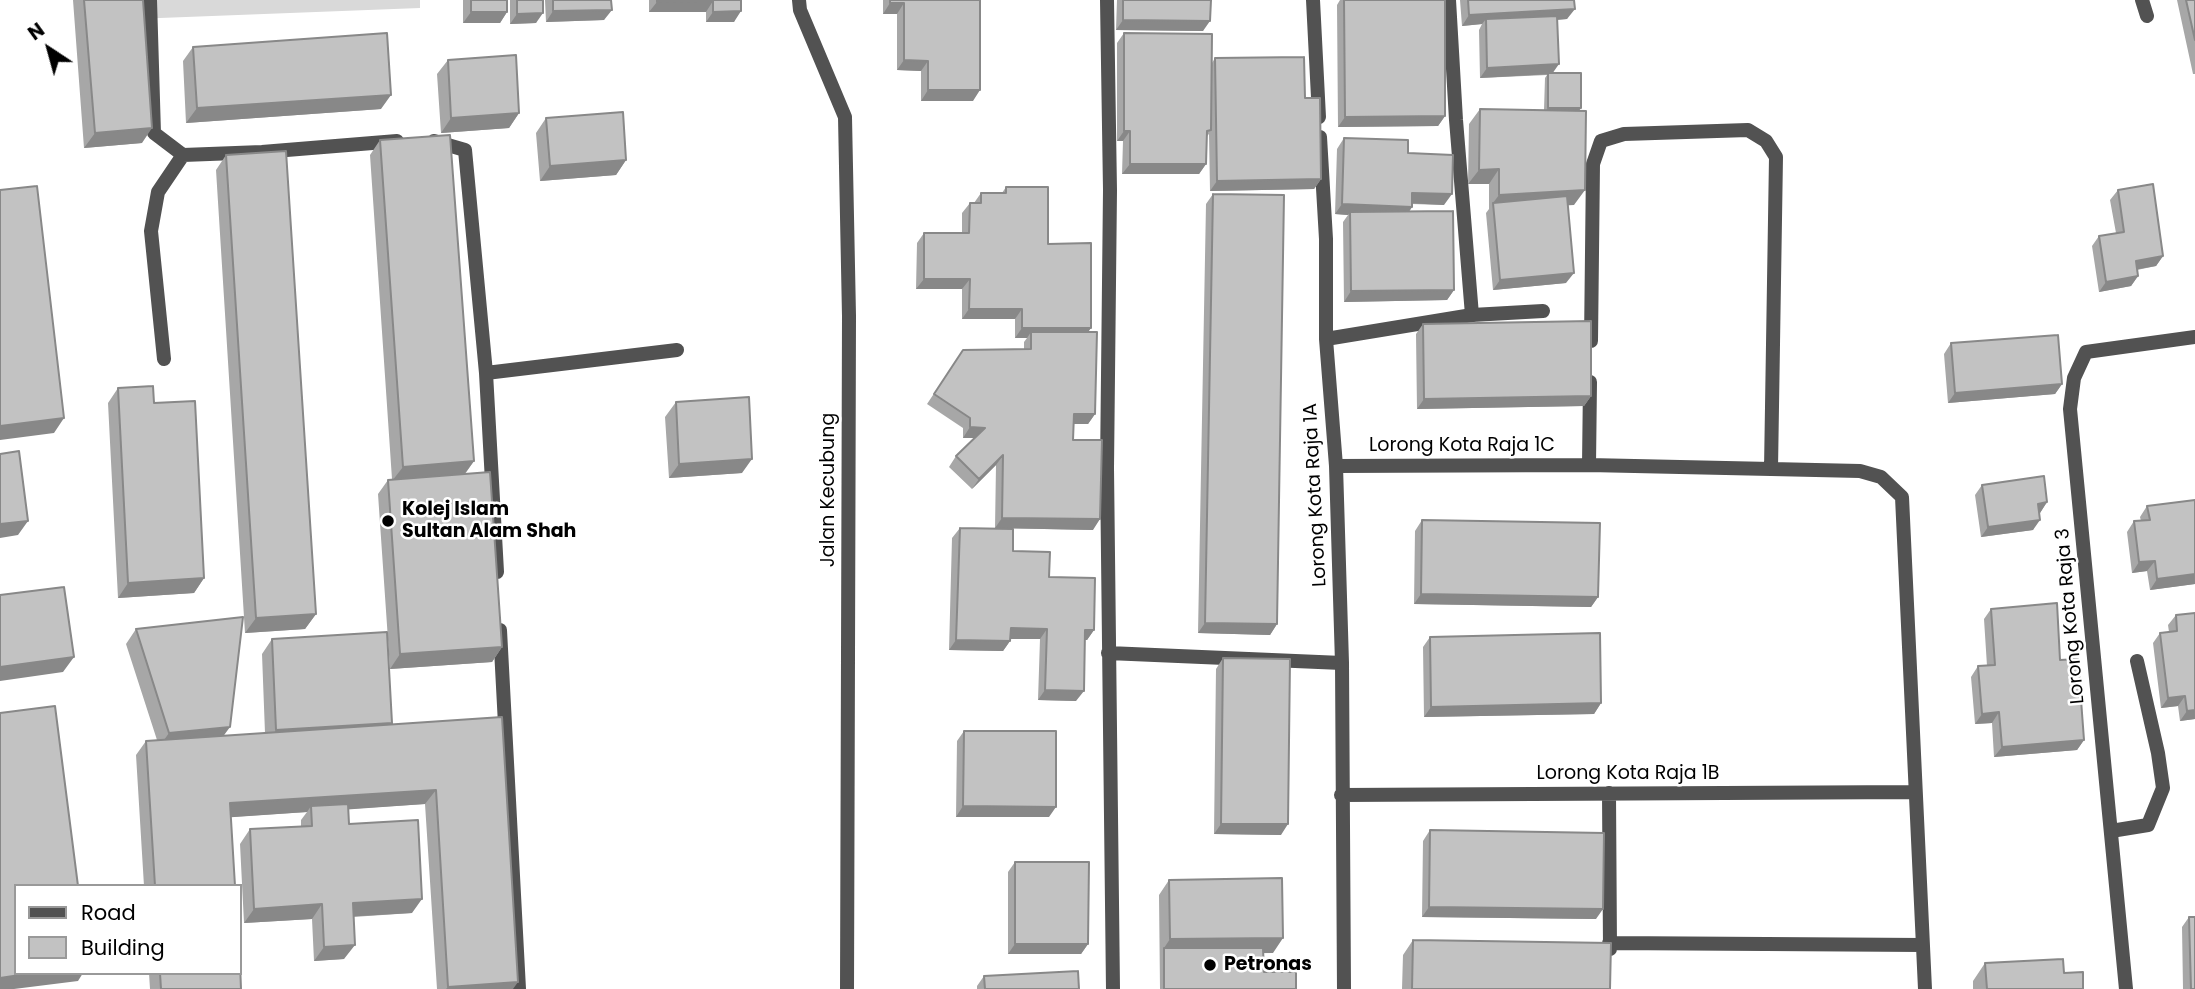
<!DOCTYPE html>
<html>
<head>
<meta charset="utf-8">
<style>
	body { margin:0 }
	#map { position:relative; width:2195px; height:989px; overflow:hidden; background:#fff; font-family:Poppins,sans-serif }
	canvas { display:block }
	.legend { position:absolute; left:14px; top:884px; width:228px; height:91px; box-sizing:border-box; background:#fff; border:2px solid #999; margin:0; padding:9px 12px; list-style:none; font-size:21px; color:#000 }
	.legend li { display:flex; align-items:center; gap:14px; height:35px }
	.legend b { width:35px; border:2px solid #999 }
	.north { position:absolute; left:14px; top:14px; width:70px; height:70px; -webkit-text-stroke:5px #fff; paint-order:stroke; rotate:324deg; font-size:19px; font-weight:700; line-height:28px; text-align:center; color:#000 }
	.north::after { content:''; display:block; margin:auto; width:24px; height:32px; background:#000; clip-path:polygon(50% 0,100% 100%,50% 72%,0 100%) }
</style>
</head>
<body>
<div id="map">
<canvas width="2195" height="989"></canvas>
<ul class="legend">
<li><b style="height:9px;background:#525252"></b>Road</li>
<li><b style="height:19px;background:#c2c2c2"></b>Building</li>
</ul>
<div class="north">N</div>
</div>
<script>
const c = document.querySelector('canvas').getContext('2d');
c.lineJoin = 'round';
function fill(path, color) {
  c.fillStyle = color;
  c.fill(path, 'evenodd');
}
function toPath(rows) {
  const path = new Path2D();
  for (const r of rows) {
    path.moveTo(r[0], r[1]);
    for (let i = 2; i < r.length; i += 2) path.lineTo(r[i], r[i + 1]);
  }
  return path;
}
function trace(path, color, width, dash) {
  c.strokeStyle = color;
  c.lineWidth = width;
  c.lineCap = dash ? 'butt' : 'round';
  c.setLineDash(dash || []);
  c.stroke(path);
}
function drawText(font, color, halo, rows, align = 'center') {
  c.font = font + ' Poppins,sans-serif';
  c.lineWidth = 5;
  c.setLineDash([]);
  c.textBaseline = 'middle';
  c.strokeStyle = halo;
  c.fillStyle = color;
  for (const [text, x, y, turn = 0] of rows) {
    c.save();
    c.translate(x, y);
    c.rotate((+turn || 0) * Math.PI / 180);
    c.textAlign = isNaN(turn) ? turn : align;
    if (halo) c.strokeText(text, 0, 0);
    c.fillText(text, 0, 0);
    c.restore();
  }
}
const green = toPath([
	[135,0,420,0,420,8,134,19]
]);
const service = toPath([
	[150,0,154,133,183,155,262,152,397,141],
	[1449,0,1456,120,1472,315],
	[2142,0,2147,16],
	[434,141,465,150,486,373,497,572],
	[164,359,151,231,158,192,183,155],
	[486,373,677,350],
	[500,630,519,989],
	[2111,831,2148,825,2163,788,2158,753,2137,661]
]);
const minor = toPath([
	[799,0,800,10,845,117,849,316,847,989],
	[1107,0,1110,190,1107,468,1113,989],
	[1313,0,1319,117],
	[1320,137,1326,239,1326,339,1336,466,1342,663,1344,989],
	[1326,339,1472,315,1543,311],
	[1591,341,1593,164,1601,141,1624,134,1748,130,1766,141,1776,157,1771,469],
	[1589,465,1590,382],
	[1336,466,1589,465,1771,469,1860,471,1881,477,1902,497,1925,989],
	[1108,653,1342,663],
	[1609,793,1610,949],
	[1341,795,1915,792],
	[1609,943,1923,945],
	[2126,989,2070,409,2074,378,2086,352,2195,337]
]);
const wall = toPath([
	[73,0,143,0,142,143,84,148],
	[463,0,507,0,507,12,500,23,463,23],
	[510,0,543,0,536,23,510,24],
	[545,0,611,0,604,20,546,22],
	[649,0,741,0,734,22,706,22,706,12,649,12],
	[883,0,980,0,973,101,921,101,921,71,897,70,897,14,883,14],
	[1117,0,1211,0,1203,31,1116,30],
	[1340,0,1445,0,1445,116,1438,126,1338,127,1337,5],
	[1460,0,1574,0,1567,19,1558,20,1553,73,1579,111,1574,205,1568,205,1566,283,1493,290,1486,213,1489,209,1489,184,1468,184,1469,124,1480,109,1544,110,1545,78,1547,75,1480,78,1479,30,1482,24,1462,26],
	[2177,0,2195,0,2195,74,2193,74],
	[1124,33,1212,63,1215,58,1305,98,1321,179,1314,189,1210,191,1209,134,1206,137,1206,164,1199,174,1122,174,1123,141,1117,141,1117,43],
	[193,47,381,109,186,123,183,61],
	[448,60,519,113,509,128,441,133,437,74],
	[546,118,626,160,616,175,540,181,536,133],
	[1344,138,1408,153,1444,205,1412,204,1412,207,1409,212,1454,290,1447,300,1344,302,1343,222,1348,215,1335,214,1337,149],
	[380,140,474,461,465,474,502,647,492,662,390,669,378,494,388,480,392,479,370,155],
	[226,155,316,614,305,629,245,633,216,170],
	[1006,187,1048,244,1088,332,1095,414,1088,424,1074,424,1073,440,1093,530,995,528,996,465,972,489,949,467,956,456,974,438,963,438,963,428,927,404,963,350,1024,349,1024,342,1027,338,1015,338,1015,319,962,319,962,289,916,289,917,243,924,233,962,233,962,213,970,203,974,203,981,193,1002,193],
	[2118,190,2163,256,2156,266,2137,270,2138,276,2131,286,2099,292,2092,246,2099,236,2116,233,2110,200],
	[1213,194,1277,624,1270,635,1198,633,1206,204],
	[1423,324,1591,396,1584,406,1417,409,1416,334],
	[1951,343,2062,384,2055,394,1948,403,1944,354],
	[118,388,154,403,204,578,194,593,118,598,108,403],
	[676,402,742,473,669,478,665,417],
	[1982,485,2047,502,2040,513,2039,513,2033,530,1981,537,1975,495],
	[2195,500,2195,584,2150,590,2147,571,2132,573,2127,532,2134,521,2141,521,2140,517,2147,506],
	[1422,520,1598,597,1591,607,1414,604,1415,531],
	[960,528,1013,551,1049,577,1094,630,1087,640,1085,640,1076,701,1038,700,1040,639,1010,639,1010,641,1003,651,949,650,952,538],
	[1991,609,2060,660,2084,740,2077,750,1994,757,1992,723,1975,724,1971,677,1978,666,1987,666,1984,619],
	[2195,613,2195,719,2180,721,2178,706,2161,708,2153,643,2160,633,2169,632,2168,625,2176,615],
	[136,629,223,736,265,733,262,654,272,639,392,723,391,725,502,717,513,989,437,989,425,804,348,809,349,824,412,913,353,917,344,959,314,961,312,919,244,923,240,844,250,829,301,826,301,820,307,812,231,817,235,886,144,886,136,755,146,741,157,740,126,644],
	[1430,637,1601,703,1594,714,1424,717,1423,647],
	[1223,658,1281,835,1214,834,1216,669],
	[964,731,1049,817,956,817,957,741],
	[1430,830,1596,919,1422,917,1423,841],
	[1015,862,1088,944,1081,954,1008,954,1008,872],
	[1169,880,1273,953,1263,953,1264,972,1296,989,1160,989,1159,895],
	[2189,917,2195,989,2183,989,2182,927],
	[1413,940,1610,989,1402,989,1403,955],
	[1985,963,2064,973,2083,989,1973,989,1973,981],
	[149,973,240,973,241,989,150,989],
	[984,976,1079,989,977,989,977,986]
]);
const shadedWall = toPath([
	[713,1,706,12,649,12,657,2],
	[890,3,904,3,897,14,883,14],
	[1575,9,1567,19,1486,24,1486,19,1482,24,1462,26,1469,15],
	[612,10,604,20,546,22,553,11],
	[741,11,734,22,706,22,713,12],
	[471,12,507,12,500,23,463,23],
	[543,13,536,23,510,24,517,14],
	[1123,20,1210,21,1203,31,1116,30],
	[904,60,928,61,921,71,897,70],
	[1559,64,1552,74,1480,78,1487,68],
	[928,90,980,90,973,101,921,101],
	[391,95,381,109,186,123,197,108],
	[1548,108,1581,108,1577,114,1544,114],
	[519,113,509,128,441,133,451,118],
	[1445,116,1438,126,1338,127,1345,117],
	[152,128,142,143,84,148,95,133],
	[1124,131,1130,131,1123,141,1117,141],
	[626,160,616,175,540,181,550,166],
	[1130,164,1206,164,1199,174,1122,174],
	[1499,169,1489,184,1468,184,1479,170],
	[1321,179,1314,189,1210,191,1217,181],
	[1585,190,1574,205,1494,209,1493,203,1499,195],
	[1412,193,1452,194,1444,205,1405,203],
	[1342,204,1412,207,1405,217,1350,212,1348,215,1335,214],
	[2163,256,2156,266,2128,271,2136,261],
	[1574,273,1566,283,1493,290,1500,280],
	[2138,276,2131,286,2099,292,2106,282],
	[924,279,970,279,962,289,916,289],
	[1454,290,1447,300,1344,302,1351,291],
	[969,309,1022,309,1015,319,962,319],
	[1022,328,1091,328,1084,338,1031,332,1027,338,1015,338],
	[2062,384,2055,394,1948,403,1955,393],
	[1591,396,1584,406,1417,409,1424,399],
	[1074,414,1095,414,1088,424,1067,424],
	[64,418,54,433,0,440,0,426],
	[970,427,985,428,978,438,963,438],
	[1003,455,996,465,972,489,979,479],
	[752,459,742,473,669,478,679,464],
	[474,461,463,476,392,481,403,467],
	[2047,502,2040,513,2030,515,2038,504],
	[1002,518,1100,519,1093,530,995,528],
	[2040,520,2033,530,1981,537,1988,527],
	[28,521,18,535,0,538,0,524],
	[2155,561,2147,571,2132,573,2139,562],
	[2195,574,2195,584,2150,590,2157,579],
	[204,578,194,593,118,598,128,583],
	[1421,594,1598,597,1591,607,1414,604],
	[316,614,305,629,245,633,256,618],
	[1205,623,1277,624,1270,635,1198,633],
	[1011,628,1047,629,1040,639,1004,639],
	[1085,630,1094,630,1087,640,1078,640],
	[956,640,1010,641,1003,651,949,650],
	[502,647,492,662,390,669,400,654],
	[74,657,63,672,0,681,0,667],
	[1045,690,1084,691,1076,701,1038,700],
	[2185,696,2178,706,2161,708,2168,698],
	[1601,703,1594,714,1424,717,1431,707],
	[2195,710,2195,719,2180,721,2187,711],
	[1999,712,1992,723,1975,724,1982,714],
	[392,723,381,738,266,744,276,730],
	[230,727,219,742,159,747,169,733],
	[2084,740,2077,750,1994,757,2002,747],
	[436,790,425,804,312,812,311,806,307,812,220,818,230,803],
	[963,806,1056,807,1049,817,956,817],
	[1221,824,1288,824,1281,835,1214,834],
	[422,899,412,913,343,917,353,903],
	[322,904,312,919,244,923,254,909],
	[1429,907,1603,909,1596,919,1422,917],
	[1283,938,1273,953,1164,954,1164,948,1160,954,1170,939],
	[1015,944,1088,944,1081,954,1008,954],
	[355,945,344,959,314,961,324,947],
	[33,973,83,973,78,981,14,989,0,989,0,978],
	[518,982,513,989,446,989,448,987]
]);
const building = toPath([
	[84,0,143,0,152,128,95,133,84,0],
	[471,0,507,0,507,12,471,12,471,0],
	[517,0,543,0,543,13,517,14,517,0],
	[553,0,611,0,612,10,553,11,553,0],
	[657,0,741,0,741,11,713,12,713,1,657,2,657,0],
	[890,0,980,0,980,90,928,90,928,61,904,60,904,3,890,3,890,0],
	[1123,0,1211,0,1210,21,1123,20,1123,0],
	[1344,0,1445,0,1445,116,1345,117,1344,0],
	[1468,0,1574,0,1575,9,1469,15,1468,0],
	[2186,0,2195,0,2195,40,2186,0],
	[1557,16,1559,64,1487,68,1486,19,1557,16],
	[387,33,391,95,197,108,193,47,387,33],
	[1124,33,1212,34,1211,130,1207,131,1206,164,1130,164,1130,131,1124,131,1124,33],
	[516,55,519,113,451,118,448,60,516,55],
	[1304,57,1305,98,1320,98,1321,179,1217,181,1215,58,1304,57],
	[1548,73,1581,73,1581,108,1548,108,1548,73],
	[1480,109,1586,111,1585,190,1499,195,1499,169,1479,170,1480,109],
	[623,112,626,160,550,166,546,118,623,112],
	[450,135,474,461,403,467,380,140,450,135],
	[1344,138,1408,140,1408,153,1453,155,1452,194,1412,193,1412,207,1342,204,1344,138],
	[286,151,316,614,256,618,226,155,286,151],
	[2153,184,2163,256,2136,261,2138,276,2106,282,2099,236,2124,232,2118,190,2153,184],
	[37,186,64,418,0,426,0,190,37,186],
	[1006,187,1048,187,1048,244,1091,243,1091,328,1022,328,1022,309,969,309,970,279,924,279,924,233,969,233,970,203,981,203,981,193,1006,193,1006,187],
	[1213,194,1284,195,1277,624,1205,623,1213,194],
	[1567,196,1574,273,1500,280,1493,203,1567,196],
	[1453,211,1454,290,1351,291,1350,212,1453,211],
	[1591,321,1591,396,1424,399,1423,324,1591,321],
	[1031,332,1097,332,1095,414,1074,414,1073,440,1102,440,1100,519,1002,518,1003,455,979,479,956,456,985,428,970,427,970,418,934,394,963,350,1031,349,1031,332],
	[2058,335,2062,384,1955,393,1951,343,2058,335],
	[153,386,154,403,195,401,204,578,128,583,118,388,153,386],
	[749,397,752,459,679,464,676,402,749,397],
	[19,451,28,521,0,524,0,454,19,451],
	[490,472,502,647,400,654,388,480,490,472],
	[2044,476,2047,502,2038,504,2040,520,1988,527,1982,485,2044,476],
	[2195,500,2195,574,2157,579,2155,561,2139,562,2134,521,2150,520,2147,506,2195,500],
	[1422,520,1600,523,1598,597,1421,594,1422,520],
	[960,528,1013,529,1013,551,1050,552,1049,577,1095,578,1094,630,1085,630,1084,691,1045,690,1047,629,1011,628,1010,641,956,640,960,528],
	[64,587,74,657,0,667,0,595,64,587],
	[2057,603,2060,660,2078,659,2084,740,2002,747,1999,712,1982,714,1978,666,1995,665,1991,609,2057,603],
	[2195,613,2195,710,2187,711,2185,696,2168,698,2160,633,2177,631,2176,615,2195,613],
	[243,617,230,727,169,733,136,629,243,617],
	[387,632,392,723,276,730,272,639,387,632],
	[1600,633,1601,703,1431,707,1430,637,1600,633],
	[1223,658,1290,659,1288,824,1221,824,1223,658],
	[55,706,78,886,16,886,16,973,33,973,0,978,0,713,55,706],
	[502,717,518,982,448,987,436,790,230,803,235,886,155,886,146,741,502,717],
	[964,731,1056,731,1056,807,963,806,964,731],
	[348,804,349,824,418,820,422,899,353,903,355,945,324,947,322,904,254,909,250,829,312,826,311,806,348,804],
	[1430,830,1604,833,1603,909,1429,907,1430,830],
	[1015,862,1089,862,1088,944,1015,944,1015,862],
	[1282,878,1283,938,1170,939,1169,880,1282,878],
	[2189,917,2195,917,2195,989,2191,989,2189,917],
	[1413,940,1611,943,1610,989,1412,989,1413,940],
	[1164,948,1263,948,1264,972,1296,972,1296,989,1164,989,1164,948],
	[2063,959,2064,973,2083,972,2083,989,1987,989,1985,963,2063,959],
	[240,962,241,989,161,989,160,973,240,973,240,962],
	[1078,971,1079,989,985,989,984,976,1078,971]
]);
const markers = [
	[388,521,7,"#000"],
	[1210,965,7,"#000"]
];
const streetNames = [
	["Lorong Kota Raja 1C",1462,446],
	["Jalan Kecubung",829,490,-90],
	["Lorong Kota Raja 1A",1316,495,-93],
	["Lorong Kota Raja 3",2071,616,-95],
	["Lorong Kota Raja 1B",1628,774]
];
const poiNames = [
	["Kolej Islam",402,510],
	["Sultan Alam Shah",402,532],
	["Petronas",1224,965]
];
fill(green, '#d9d9d9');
trace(service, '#525252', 14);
trace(minor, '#525252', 14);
fill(wall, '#a7a7a7');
fill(shadedWall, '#888');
fill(building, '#c2c2c2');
trace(building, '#888', 2);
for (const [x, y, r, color] of markers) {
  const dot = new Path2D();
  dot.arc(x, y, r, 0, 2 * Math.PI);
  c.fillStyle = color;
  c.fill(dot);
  trace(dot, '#fff', 2.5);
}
drawText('19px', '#000', '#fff', streetNames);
drawText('bold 19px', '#000', '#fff', poiNames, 'left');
</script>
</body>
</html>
